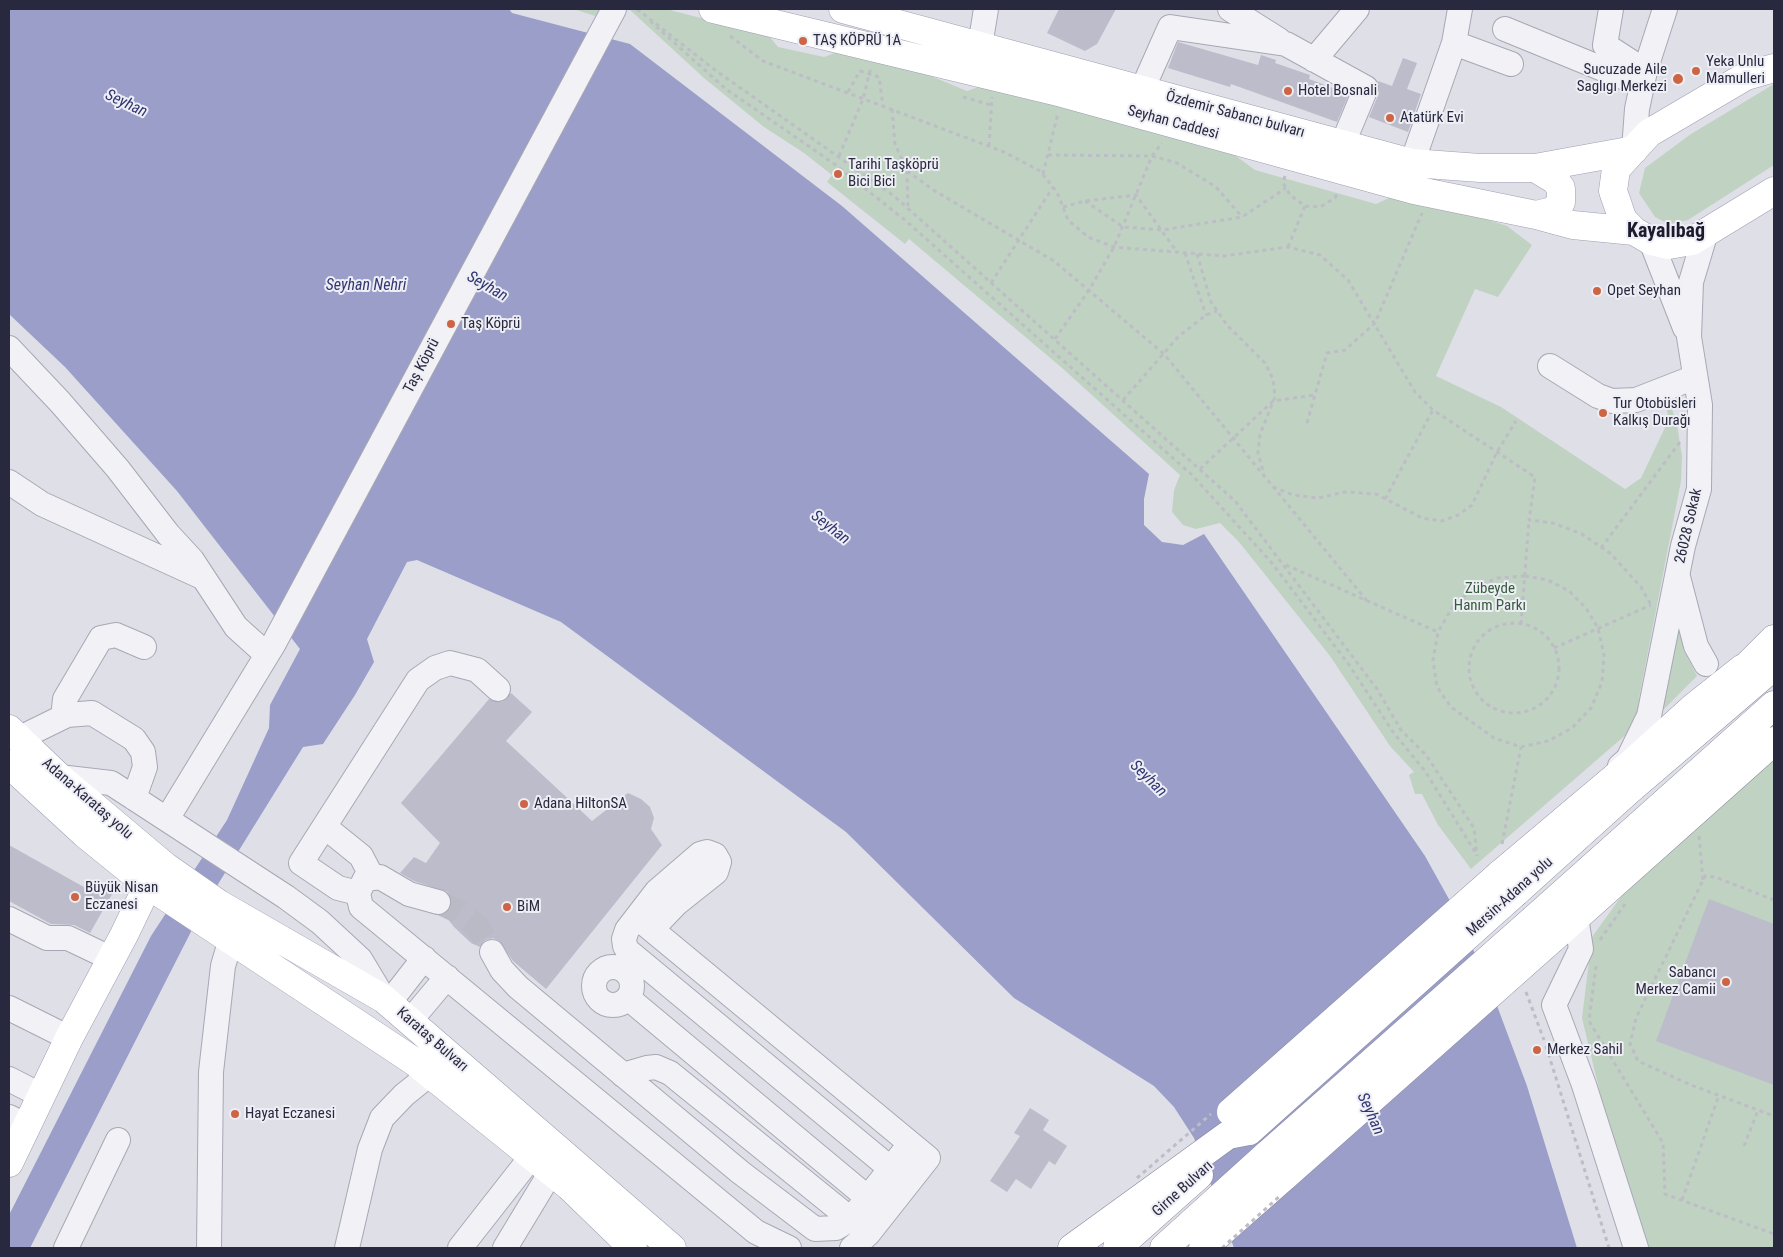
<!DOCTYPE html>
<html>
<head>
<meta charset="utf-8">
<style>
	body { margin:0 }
	#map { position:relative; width:1783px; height:1257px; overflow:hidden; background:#dfdfe8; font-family:"Roboto Condensed",sans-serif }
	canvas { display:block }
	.frame { position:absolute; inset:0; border:10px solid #28283f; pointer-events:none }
</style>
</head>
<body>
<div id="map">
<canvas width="1783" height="1257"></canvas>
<div class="frame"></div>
</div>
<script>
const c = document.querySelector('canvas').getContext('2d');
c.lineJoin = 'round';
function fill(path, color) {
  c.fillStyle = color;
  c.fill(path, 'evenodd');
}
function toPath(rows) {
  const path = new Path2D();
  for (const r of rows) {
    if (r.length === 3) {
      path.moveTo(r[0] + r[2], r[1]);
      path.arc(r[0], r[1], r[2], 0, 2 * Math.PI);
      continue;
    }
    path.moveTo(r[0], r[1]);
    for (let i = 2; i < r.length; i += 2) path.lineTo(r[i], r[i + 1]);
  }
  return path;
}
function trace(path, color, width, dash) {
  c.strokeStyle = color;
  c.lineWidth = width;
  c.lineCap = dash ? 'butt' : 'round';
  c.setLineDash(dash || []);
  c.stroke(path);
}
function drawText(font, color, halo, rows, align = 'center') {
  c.font = font + ' "Roboto Condensed",sans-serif';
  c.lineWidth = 4;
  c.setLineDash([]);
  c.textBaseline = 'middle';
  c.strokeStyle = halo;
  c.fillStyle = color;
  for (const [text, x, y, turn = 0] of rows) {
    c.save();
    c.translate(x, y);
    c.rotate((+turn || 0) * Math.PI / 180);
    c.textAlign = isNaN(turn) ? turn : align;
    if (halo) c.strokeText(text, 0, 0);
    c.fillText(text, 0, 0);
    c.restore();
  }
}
const green = toPath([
	[574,9,601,9,595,16],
	[630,10,670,10,769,36,778,47,824,57,843,50,904,65,967,91,993,82,1225,148,1255,170,1376,204,1402,192,1507,226,1532,245,1498,297,1475,289,1436,376,1501,407,1625,489,1641,478,1669,419,1663,396,1667,393,1677,425,1682,456,1681,481,1639,698,1638,716,1629,732,1471,869,1438,825,1422,794,1415,794,1409,775,1414,772,1390,746,1330,656,1239,542,1220,523,1196,529,1183,525,1172,512,1174,490,1180,475,1061,367,909,239,905,244,827,182,832,175,804,153,764,127,704,78],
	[1774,84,1774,165,1688,220,1669,224,1655,217,1639,193,1645,168,1691,134],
	[1678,617,1684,651,1697,676,1663,710],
	[1765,759,1774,762,1774,1248,1641,1248,1623,1189,1582,1018,1592,937,1641,869]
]);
const water = toPath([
	[9,9,509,9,512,13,630,44,842,206,1149,474,1144,499,1144,525,1162,542,1183,545,1204,534,1425,856,1455,910,1490,987,1527,1086,1577,1248,1234,1248,1194,1138,1174,1107,1154,1086,1014,998,846,832,561,622,417,560,407,562,367,639,374,662,355,695,323,744,303,747,202,910,30,1248,9,1248,9,1215,151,936,227,820,269,728,270,705,300,649,177,491,65,367,9,314]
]);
const building = toPath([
	[1059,9,1116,9,1097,44,1085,51,1047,33],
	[1178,42,1258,65,1261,55,1276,60,1275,63,1310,75,1309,79,1349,94,1337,122,1231,84,1230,87,1168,68],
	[1403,58,1417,63,1407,89,1421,94,1408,132,1369,117,1379,93,1378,81,1392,86],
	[511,693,532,712,506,741,592,821,628,793,641,799,650,807,654,818,651,829,662,845,546,989,513,961,499,941,493,938,486,940,480,947,471,943,454,927,444,914,451,905,451,898,447,892,414,881,400,873,414,857,426,863,440,843,401,803,489,699,502,702],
	[9,845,91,891,97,880,115,889,90,933,74,925,51,924,9,901],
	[1709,899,1774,924,1774,1085,1656,1041],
	[1030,1108,1049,1120,1043,1130,1067,1146,1055,1165,1049,1161,1031,1189,1016,1179,1007,1192,990,1181,1020,1136,1014,1133]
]);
const minorTunnel = toPath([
	[438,902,457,911,476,925,488,943,492,952]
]);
const path = toPath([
	[637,9,715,70,894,196,1235,501,1377,689,1401,730,1426,755,1474,828,1477,856],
	[650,21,726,89,833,163,906,221,1192,475,1272,563,1349,665,1393,732,1425,771,1477,855],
	[730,36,763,61,1004,152,1040,171,1057,192,1068,220,1088,237,1114,247,1224,256,1288,247,1320,255,1348,280,1415,392,1433,410,1535,477,1529,520,1553,523,1582,534,1611,554,1641,587,1651,605],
	[848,92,860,71,879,77,883,106],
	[963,97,991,105],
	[892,109,895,144,907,171,908,208],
	[989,146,992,97],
	[1048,155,1152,156,1177,163,1216,187,1242,217],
	[839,156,863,99,871,67],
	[907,171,935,191,1054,261,1164,354,1367,601],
	[1043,174,1058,113],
	[1285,176,1283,183,1290,195,1305,206,1320,207,1335,198,1338,191],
	[1085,201,1123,227,1162,230,1242,217,1286,188],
	[1063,207,1085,201,1136,195,1177,252],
	[1288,247,1305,206],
	[1185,253,1206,315],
	[1197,254,1211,302,1227,325,1265,363,1273,379,1275,397,1260,434,1258,453,1264,474],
	[991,283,1053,187],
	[1055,339,1089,290,1114,247,1152,156,1162,143],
	[1123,400,1179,336,1206,315,1217,311],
	[1307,423,1327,353,1345,350,1375,323,1422,213],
	[1200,469,1273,401,1315,395],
	[1273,487,1293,495,1318,498,1345,492,1376,494,1422,518,1442,521,1458,515,1472,505,1497,452,1516,421],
	[1385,499,1433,410],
	[1601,548,1680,442],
	[1286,565,1438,632],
	[1525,576,1548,580,1569,591,1586,608,1598,628,1604,655,1602,682,1591,708,1572,728,1548,741,1521,747,1494,738,1451,707,1437,687,1433,660,1438,632,1452,608,1472,589,1497,578,1525,576],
	[1514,668,45],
	[1521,624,1529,520],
	[1554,648,1651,605],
	[1699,836,1703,880],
	[1502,844,1521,747],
	[1774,900,1715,877,1705,876,1636,1018,1630,1044,1638,1061,1691,1085,1774,1116],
	[1600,940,1625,904],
	[1596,966,1589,1021,1663,1143,1665,1194,1774,1234],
	[1526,992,1544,1040],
	[1546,1046,1609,1248],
	[1744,1146,1758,1110],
	[1682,1200,1719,1095]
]);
const minor = toPath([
	[1230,9,1279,40],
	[1611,9,1605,45,1645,71],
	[1505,29,1642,85],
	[1454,43,1511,64],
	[980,46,986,9],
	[1314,60,1357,9],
	[1142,90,1170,27,1286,44,1366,88,1343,143],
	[1634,150,1637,109,1645,71,1665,9],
	[1412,163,1454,43,1460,9],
	[1651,241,1685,328],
	[9,348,60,402,118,469,168,534,192,560,236,627,266,654],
	[1550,366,1598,396,1612,401,1636,400,1695,377],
	[9,482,42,504,202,577],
	[1678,577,1696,646,1706,664],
	[67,715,64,708,65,699,101,638,116,635,144,647],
	[20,738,67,715,92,713,134,739,143,752,145,767,134,798],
	[1620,766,1628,759,1649,716,1683,546,1699,489,1700,405,1689,337,1691,282,1706,232],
	[59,777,111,783,286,897,320,922,360,959,384,999],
	[167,819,273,645,614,9],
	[325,827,361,856,372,877],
	[358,893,338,888,301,863,418,680,435,668,450,663,477,670,498,689],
	[438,902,409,894,380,877,365,879,358,893,361,907,756,1232,789,1248],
	[1576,917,1581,949,1554,1005,1584,1085,1636,1248],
	[9,919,47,938,68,938,112,959],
	[639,919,928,1158,868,1234,852,1248],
	[652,929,677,903,716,872,719,862,715,855,707,852,700,854,657,891,627,930,624,939,625,946,628,951,908,1183],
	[492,952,502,970,518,987,740,1172,815,1229,836,1228,851,1219,910,1144],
	[613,986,19],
	[628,998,880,1208],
	[389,1003,424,958],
	[9,1008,69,1038],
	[410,1021,447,977],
	[623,1075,647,1068,656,1067,670,1073,863,1229],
	[9,1079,42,1096],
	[9,1117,27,1126],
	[66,1248,118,1140],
	[209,1248,211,1072,223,966,231,939],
	[347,1248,370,1149,382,1118,404,1095,430,1074],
	[460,1248,532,1156],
	[505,1248,551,1172]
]);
const major = toPath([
	[713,9,1062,93,1414,190,1536,215,1573,225,1634,231],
	[843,9,1412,163,1480,168,1535,168,1634,150],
	[1774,68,1746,76,1649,133,1616,169,1613,191,1623,220,1634,231,1651,241,1669,245,1692,241,1774,191],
	[1535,168,1555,180,1561,188,1561,202,1553,211,1536,215],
	[9,729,59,777,166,867,219,904,384,999,672,1248],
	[9,764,85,834,148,885,415,1062,569,1186,633,1248],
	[9,1163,69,1038,124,935,148,885]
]);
const highway = toPath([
	[1732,681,1774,639],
	[1499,875,1632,763,1695,706,1743,668],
	[1516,892,1628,791,1774,666],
	[1534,919,1774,705],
	[1552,939,1774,741],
	[1072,1248,1228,1135,1249,1131],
	[1117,1248,1199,1175],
	[1164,1248,1268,1154],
	[1203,1248,1286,1175]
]);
const pathBridge = toPath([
	[1137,1178,1211,1114],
	[1222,1248,1281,1195]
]);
const highwayBridge = toPath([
	[1231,1112,1499,875],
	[1249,1131,1516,892],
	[1268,1154,1534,919],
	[1286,1175,1552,939]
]);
const markers = [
	[803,41,5,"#cd6544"],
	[1696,71,5,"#cd6544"],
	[1678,79,6,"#cd6544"],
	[1288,91,5,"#cd6544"],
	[1390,118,5,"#cd6544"],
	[838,174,5,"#cd6544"],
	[1597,291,5,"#cd6544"],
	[451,324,5,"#cd6544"],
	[1603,413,5,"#cd6544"],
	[524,804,5,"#cd6544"],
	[75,897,5,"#cd6544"],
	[507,907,5,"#cd6544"],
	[1726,982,5,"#cd6544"],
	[1537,1050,5,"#cd6544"],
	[235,1114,5,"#cd6544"]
];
const poiNames = [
	["TAŞ KÖPRÜ 1A",813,41],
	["Yeka Unlu",1706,62],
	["Mamulleri",1706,79],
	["Sucuzade Aile",1667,70,"right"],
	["Saglıgı Merkezi",1667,87,"right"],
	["Hotel Bosnali",1298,91],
	["Atatürk Evi",1400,118],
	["Tarihi Taşköprü",848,165],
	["Bici Bici",848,182],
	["Opet Seyhan",1607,291],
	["Taş Köprü",461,324],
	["Tur Otobüsleri",1613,404],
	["Kalkış Durağı",1613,421],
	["Adana HiltonSA",534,804],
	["Büyük Nisan",85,888],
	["Eczanesi",85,905],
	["BiM",517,907],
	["Sabancı",1716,973,"right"],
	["Merkez Camii",1716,990,"right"],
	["Merkez Sahil",1547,1050],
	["Hayat Eczanesi",245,1114]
];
const streetNames = [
	["Özdemir Sabancı bulvarı",1235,115,15],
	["Seyhan Caddesi",1173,123,15],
	["Taș Köprü",422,366,-62],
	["26028 Sokak",1689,526,-77],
	["Adana-Karataş yolu",87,799,41],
	["Mersin-Adana yolu",1510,897,-42],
	["Karataş Bulvarı",432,1040,41],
	["Girne Bulvarı",1183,1189,-42]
];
const parkNames = [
	["Zübeyde",1490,589],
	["Hanım Parkı",1490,606]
];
const waterNames = [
	["Seyhan",126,104,25],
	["Seyhan Nehri",366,286],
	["Seyhan",487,287,30],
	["Seyhan",830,528,38],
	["Seyhan",1148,779,45],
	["Seyhan",1370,1114,66]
];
const districtNames = [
	["Kayalıbağ",1666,232]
];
fill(green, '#c0d2c2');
fill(water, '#9a9ec8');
fill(building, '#bcbccb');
trace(minorTunnel, '#babac6', 24, [24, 12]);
trace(minor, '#a8a8b5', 26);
trace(major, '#9e9eb3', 29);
trace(highway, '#86869e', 29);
trace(path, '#bdbdc6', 3, [4, 4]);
trace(minor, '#f1f1f6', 24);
trace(major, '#fff', 28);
trace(highway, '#fff', 28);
trace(highwayBridge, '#86869e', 29, []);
trace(pathBridge, '#bdbdc6', 3, [4, 4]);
trace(highwayBridge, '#fff', 28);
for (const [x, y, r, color] of markers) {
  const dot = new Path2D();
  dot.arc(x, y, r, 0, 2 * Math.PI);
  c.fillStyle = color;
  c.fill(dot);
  trace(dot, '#eeeef5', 2);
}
drawText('15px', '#28283f', '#eeeef5', poiNames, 'left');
drawText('15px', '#28283f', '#eeeef5', streetNames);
drawText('15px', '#355a3d', '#eeeef5', parkNames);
drawText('italic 16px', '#323672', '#eeeef5', waterNames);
drawText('bold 20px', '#1b1a2f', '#eeeef5', districtNames);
</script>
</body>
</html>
